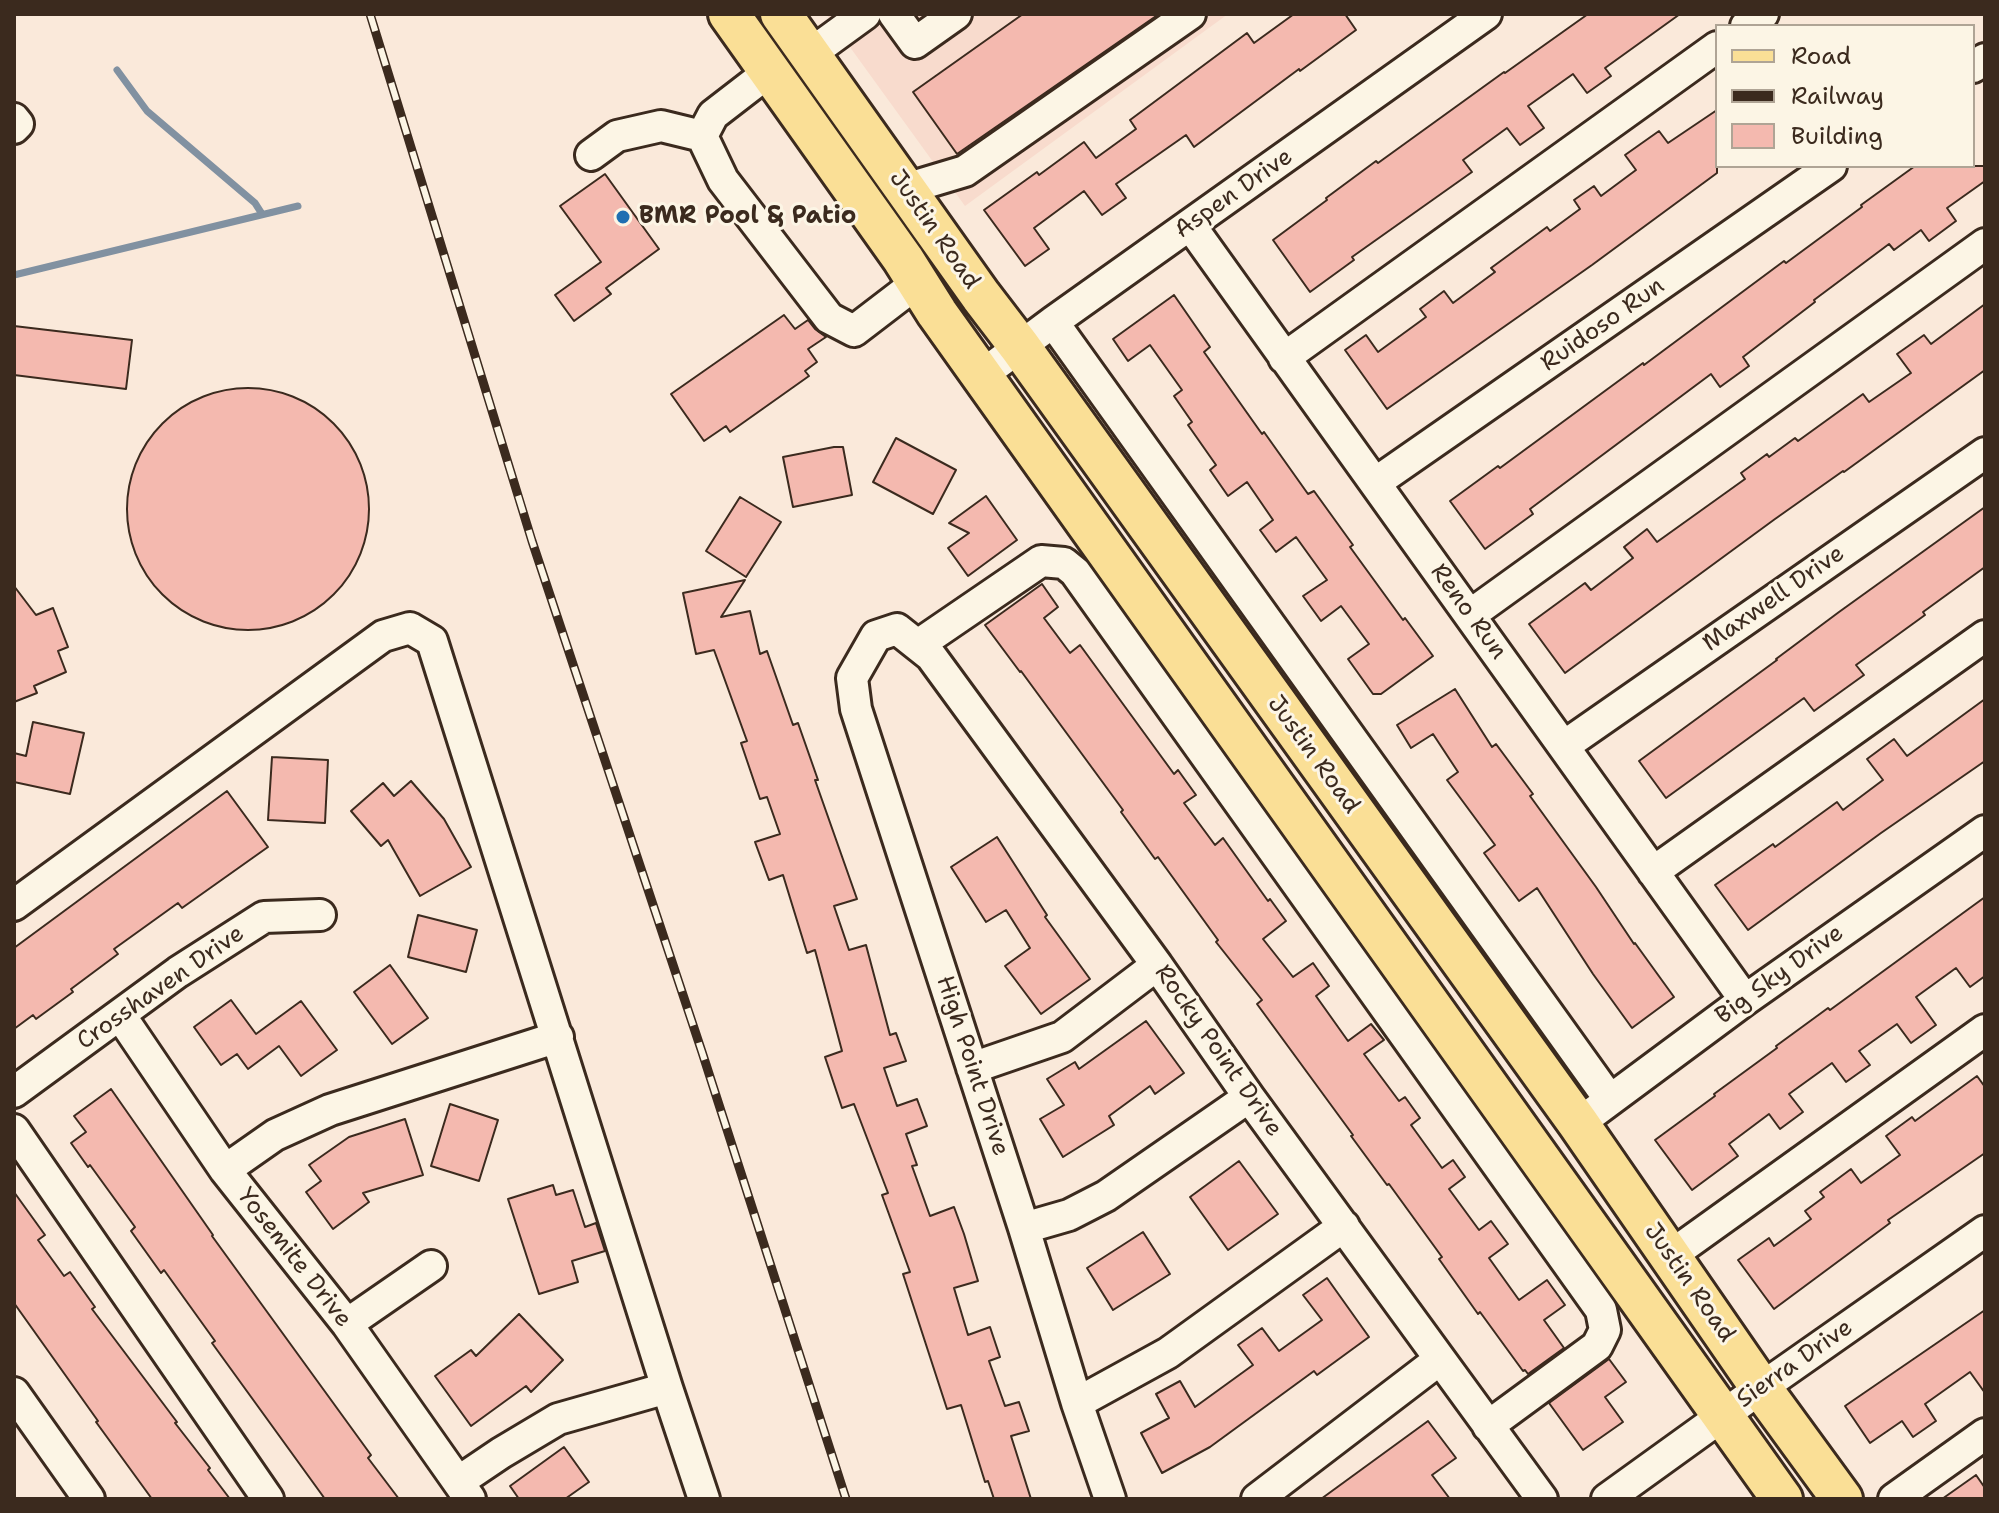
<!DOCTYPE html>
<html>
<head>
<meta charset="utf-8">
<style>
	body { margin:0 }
	#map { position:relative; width:1999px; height:1513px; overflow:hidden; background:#fae9da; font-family:"Shantell Sans",sans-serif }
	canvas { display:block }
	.frame { position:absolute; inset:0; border:16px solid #3b2a1e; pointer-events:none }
	.legend { position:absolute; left:1715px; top:24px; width:260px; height:144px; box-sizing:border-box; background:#fcf5e5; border:2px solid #afa495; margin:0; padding:10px 14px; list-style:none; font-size:24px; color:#3b2a1e }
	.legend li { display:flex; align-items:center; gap:16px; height:40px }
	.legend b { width:40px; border:2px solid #afa495 }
</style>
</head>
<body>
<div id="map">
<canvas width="1999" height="1513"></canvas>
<div class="frame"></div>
<ul class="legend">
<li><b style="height:10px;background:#fadf96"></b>Road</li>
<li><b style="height:10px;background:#3b2a1e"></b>Railway</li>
<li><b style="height:22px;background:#f4b9af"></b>Building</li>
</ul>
</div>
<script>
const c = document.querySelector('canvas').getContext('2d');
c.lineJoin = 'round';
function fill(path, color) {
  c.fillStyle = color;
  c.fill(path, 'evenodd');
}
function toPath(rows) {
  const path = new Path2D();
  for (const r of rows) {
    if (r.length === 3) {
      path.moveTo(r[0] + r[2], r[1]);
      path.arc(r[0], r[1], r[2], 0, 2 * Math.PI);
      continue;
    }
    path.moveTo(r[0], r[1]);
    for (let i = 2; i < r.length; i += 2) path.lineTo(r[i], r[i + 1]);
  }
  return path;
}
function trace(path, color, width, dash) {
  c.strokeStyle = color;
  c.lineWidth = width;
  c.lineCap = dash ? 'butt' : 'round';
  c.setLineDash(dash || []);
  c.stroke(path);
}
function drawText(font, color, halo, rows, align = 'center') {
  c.font = font + ' "Shantell Sans",sans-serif';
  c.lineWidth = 6;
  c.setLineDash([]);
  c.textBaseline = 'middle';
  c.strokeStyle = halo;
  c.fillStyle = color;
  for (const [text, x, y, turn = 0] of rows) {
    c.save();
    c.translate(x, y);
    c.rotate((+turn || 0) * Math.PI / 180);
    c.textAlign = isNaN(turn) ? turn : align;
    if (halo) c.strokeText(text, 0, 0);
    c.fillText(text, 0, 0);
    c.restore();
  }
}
const built = toPath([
	[826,14,1228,14,965,206]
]);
const stream = toPath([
	[117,70,147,111,255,203,262,214],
	[14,275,298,206]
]);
const building = toPath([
	[1023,14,1159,14,957,154,913,92,1023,14],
	[1294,14,1345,14,1356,30,1300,71,1299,69,1194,147,1186,135,1116,184,1126,198,1102,215,1084,191,1034,228,1049,249,1025,266,984,210,1037,172,1039,175,1084,142,1096,158,1136,129,1130,120,1247,33,1254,43,1294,14],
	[1588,14,1680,14,1605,68,1611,76,1587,93,1573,74,1528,106,1544,128,1520,145,1507,128,1463,160,1472,172,1352,257,1354,260,1310,292,1273,240,1327,200,1326,198,1376,161,1378,163,1504,72,1505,73,1588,14],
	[1717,110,1717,173,1592,265,1387,409,1345,350,1366,335,1378,352,1426,317,1420,309,1444,291,1453,303,1495,272,1491,268,1547,227,1550,231,1580,209,1574,200,1594,186,1601,196,1636,170,1625,155,1659,131,1668,143,1717,110],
	[1915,166,1985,166,1985,181,1947,208,1956,221,1929,241,1921,230,1894,250,1889,244,1814,300,1815,302,1743,357,1749,366,1720,387,1711,374,1530,509,1533,514,1485,549,1450,501,1498,466,1500,468,1643,363,1644,365,1784,261,1786,263,1862,207,1861,205,1915,166],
	[605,174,659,249,606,288,611,294,574,321,555,295,601,262,560,206,605,174],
	[1174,295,1210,347,1204,352,1262,434,1264,432,1308,494,1314,491,1353,545,1350,547,1403,620,1405,618,1433,656,1381,694,1373,694,1348,659,1369,644,1341,606,1321,621,1303,596,1327,580,1296,537,1276,552,1260,530,1273,520,1247,482,1228,496,1210,470,1216,465,1188,425,1192,422,1174,396,1182,390,1150,345,1128,361,1113,339,1174,295],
	[1985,304,1985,370,1844,472,1843,471,1775,519,1565,673,1529,624,1585,583,1591,590,1633,558,1624,547,1647,529,1657,542,1745,479,1741,473,1767,454,1769,457,1795,438,1798,441,1863,394,1869,402,1911,373,1897,354,1924,335,1931,344,1985,304],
	[784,315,795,329,808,320,815,329,826,337,808,349,817,362,805,371,809,376,730,432,726,426,704,441,671,394,784,315],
	[14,326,132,340,126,389,14,375,14,326],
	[248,509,121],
	[896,438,956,470,933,514,873,482,896,438],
	[834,447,843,447,852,495,793,507,783,457,834,447],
	[986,496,1017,540,968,576,948,548,969,533,949,523,986,496],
	[740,497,781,522,746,577,706,551,740,497],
	[1985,507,1985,567,1923,612,1925,615,1856,665,1864,675,1814,711,1804,698,1666,798,1639,761,1777,660,1776,659,1839,612,1985,507],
	[745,580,721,617,750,611,760,654,767,651,793,725,798,723,818,780,815,780,857,899,834,906,849,950,866,945,890,1035,896,1033,906,1061,884,1068,897,1106,917,1099,927,1126,906,1134,917,1165,912,1166,930,1216,954,1207,964,1234,978,1281,954,1288,968,1335,990,1327,1000,1357,989,1361,1005,1406,1019,1402,1029,1431,1011,1436,1031,1499,994,1499,988,1481,985,1482,961,1405,947,1409,903,1274,910,1272,882,1195,888,1193,854,1104,842,1108,825,1057,842,1051,815,950,807,953,783,875,769,880,755,842,780,834,767,797,760,799,741,743,747,741,714,650,696,654,683,593,745,580],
	[1042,584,1058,607,1044,618,1070,653,1080,645,1174,774,1178,770,1196,795,1184,803,1215,845,1223,838,1268,901,1270,899,1286,921,1263,939,1293,977,1313,963,1329,986,1316,996,1348,1041,1371,1024,1384,1040,1364,1054,1399,1101,1405,1097,1420,1118,1411,1125,1442,1168,1453,1160,1465,1177,1449,1189,1479,1230,1491,1221,1508,1244,1489,1258,1519,1300,1547,1280,1565,1305,1544,1320,1564,1348,1528,1374,1525,1370,1523,1371,1480,1312,1478,1314,1439,1259,1442,1257,1389,1184,1387,1185,1351,1136,1353,1135,1257,1004,1262,1000,1216,942,1218,940,1158,857,1155,859,1121,812,1123,810,1021,671,1020,672,985,625,1042,584],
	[14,586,36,615,53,608,68,647,58,651,66,672,34,686,37,693,14,702,14,586],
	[1455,689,1492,747,1496,744,1533,794,1530,796,1596,887,1634,944,1635,943,1674,997,1632,1028,1593,974,1537,888,1519,901,1484,853,1495,845,1447,780,1458,772,1433,734,1411,748,1397,725,1455,689],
	[1985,699,1985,761,1881,833,1748,930,1715,885,1773,844,1775,847,1837,802,1843,810,1883,780,1867,759,1894,739,1907,756,1985,699],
	[33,722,84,733,70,794,14,782,14,753,26,756,33,722],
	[272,757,328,760,325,823,268,820,272,757],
	[411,781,444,819,471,867,420,896,388,840,381,846,351,811,383,783,394,796,411,781],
	[227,791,268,847,182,908,178,903,114,949,118,954,71,989,73,992,36,1019,33,1015,14,1029,14,948,227,791],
	[997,837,1047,915,1045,917,1090,979,1041,1014,1005,966,1030,948,1006,910,986,922,951,867,997,837],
	[1985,897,1985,976,1970,987,1956,968,1916,997,1936,1025,1911,1043,1897,1024,1859,1051,1870,1065,1846,1082,1832,1063,1789,1094,1803,1112,1780,1129,1769,1114,1729,1144,1738,1156,1692,1190,1655,1140,1715,1096,1714,1094,1777,1048,1776,1046,1828,1008,1830,1010,1985,897],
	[418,915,477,930,466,972,408,957,418,915],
	[390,965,428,1018,392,1044,354,992,390,965],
	[231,1000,256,1034,301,1001,337,1050,301,1076,279,1046,248,1069,237,1054,221,1065,194,1027,231,1000],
	[1146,1021,1184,1073,1155,1094,1150,1086,1109,1116,1114,1125,1063,1157,1040,1119,1064,1105,1047,1079,1075,1062,1079,1069,1146,1021],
	[1977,1076,1985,1087,1985,1153,1888,1220,1890,1223,1774,1309,1738,1260,1769,1238,1774,1246,1811,1219,1805,1211,1824,1197,1820,1192,1851,1169,1861,1183,1900,1155,1886,1136,1912,1117,1915,1121,1977,1076],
	[111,1089,213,1235,212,1236,371,1455,368,1458,399,1499,325,1499,212,1343,215,1341,164,1270,161,1273,131,1231,135,1227,90,1165,88,1167,71,1143,86,1132,74,1116,111,1089],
	[450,1104,498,1120,479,1181,431,1166,450,1104],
	[405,1119,423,1175,363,1193,369,1202,333,1229,306,1192,321,1181,309,1165,349,1137,405,1119],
	[1239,1161,1278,1214,1228,1250,1190,1197,1239,1161],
	[553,1185,556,1195,573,1190,585,1227,596,1223,605,1251,572,1261,578,1282,539,1294,508,1199,553,1185],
	[14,1192,45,1235,38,1240,64,1276,70,1272,95,1307,92,1309,177,1422,175,1423,210,1468,208,1470,230,1499,152,1499,96,1422,98,1421,14,1303,14,1192],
	[1143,1232,1170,1274,1113,1310,1087,1268,1143,1232],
	[1327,1278,1369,1337,1317,1375,1314,1371,1210,1447,1162,1473,1141,1433,1169,1418,1156,1394,1180,1381,1195,1407,1253,1365,1238,1345,1262,1328,1279,1351,1322,1320,1303,1295,1327,1278],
	[1985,1310,1985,1393,1970,1372,1925,1404,1936,1421,1913,1437,1902,1421,1870,1443,1845,1406,1985,1310],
	[519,1314,563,1360,531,1392,526,1386,471,1426,435,1376,471,1350,476,1356,519,1314],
	[1609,1359,1626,1382,1605,1397,1623,1422,1583,1450,1549,1403,1609,1359],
	[1428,1421,1456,1458,1432,1475,1450,1499,1321,1499,1428,1421],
	[564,1447,589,1482,565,1499,519,1499,510,1486,564,1447],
	[1976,1475,1985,1488,1985,1499,1942,1499,1976,1475]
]);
const minor = toPath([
	[894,14,915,43,956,14],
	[1746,26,1763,14],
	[810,54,865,14],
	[1973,67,1985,59],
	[770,71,713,115,702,136,723,180,829,318,854,331,918,282],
	[14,119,18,124,14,128],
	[591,155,617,136,661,126,702,136],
	[905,189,965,171,1190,14],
	[1190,225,1745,1000],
	[1053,322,1610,1100],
	[1284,358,1717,47],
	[982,375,1053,322,1486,14],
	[1375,483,1831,166],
	[1470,615,1985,244],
	[918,645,1041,561,1064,563,1075,572,1601,1310,1605,1330,1597,1346,1488,1426],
	[1564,746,1985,453],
	[1653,872,1985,636],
	[14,905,383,636,410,628,432,641,667,1388,704,1499],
	[120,1015,225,1170,347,1324,470,1499],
	[972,1068,1062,1037,1157,965],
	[14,1092,178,972,264,917,320,915],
	[1594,1112,1745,1000,1985,831],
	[14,1130,268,1499],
	[225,1170,275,1135,330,1110,558,1037],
	[1024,1228,1069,1215,1106,1196,1249,1097],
	[1670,1256,1985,1030],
	[347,1324,431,1266],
	[14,1393,89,1499],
	[1077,1403,1168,1353,1344,1226],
	[458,1482,501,1453,558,1419,667,1388],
	[1110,1499,1077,1403,1024,1228,856,709,852,678,876,636,897,629,931,656,1157,965,1249,1097,1542,1499],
	[1257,1499,1439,1360],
	[1607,1499,1761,1388,1985,1231],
	[1894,1499,1985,1434]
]);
const major = toPath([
	[729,14,903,259,937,313,1782,1499],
	[781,14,981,296,1020,347,1578,1123,1761,1388,1842,1499]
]);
const rail = toPath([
	[370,14,532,541,702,1052,846,1499]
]);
const markers = [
	[623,217,8,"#1f6fb2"]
];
const streetNames = [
	["Aspen Drive",1234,194,-35],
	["Justin Road",934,230,55],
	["Ruidoso Run",1603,325,-35],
	["Maxwell Drive",1774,599,-35],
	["Reno Run",1468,612,54],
	["Justin Road",1313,755,54],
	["Big Sky Drive",1780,975,-36],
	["Crosshaven Drive",161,988,-35],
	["Rocky Point Drive",1218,1051,55],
	["High Point Drive",972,1066,72],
	["Yosemite Drive",294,1258,52],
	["Justin Road",1689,1283,55],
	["Sierra Drive",1795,1364,-35]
];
const poiNames = [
	["BMR Pool & Patio",639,217]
];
fill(built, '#f8dbcd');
trace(stream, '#8191a1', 7);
fill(building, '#f4b9af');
trace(building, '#3b2a1e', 2);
trace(minor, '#3b2a1e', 36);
trace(major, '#3b2a1e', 46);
trace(minor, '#fcf5e5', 30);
trace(major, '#fadf96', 40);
trace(rail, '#3b2a1e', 9);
trace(rail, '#fcf5e5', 6, [18]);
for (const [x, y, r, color] of markers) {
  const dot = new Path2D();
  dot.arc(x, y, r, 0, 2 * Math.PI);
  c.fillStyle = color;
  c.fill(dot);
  trace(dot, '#fcf5e5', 3);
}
drawText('24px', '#3b2a1e', '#fcf5e5', streetNames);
drawText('bold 24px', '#3b2a1e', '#fcf5e5', poiNames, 'left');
</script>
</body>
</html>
